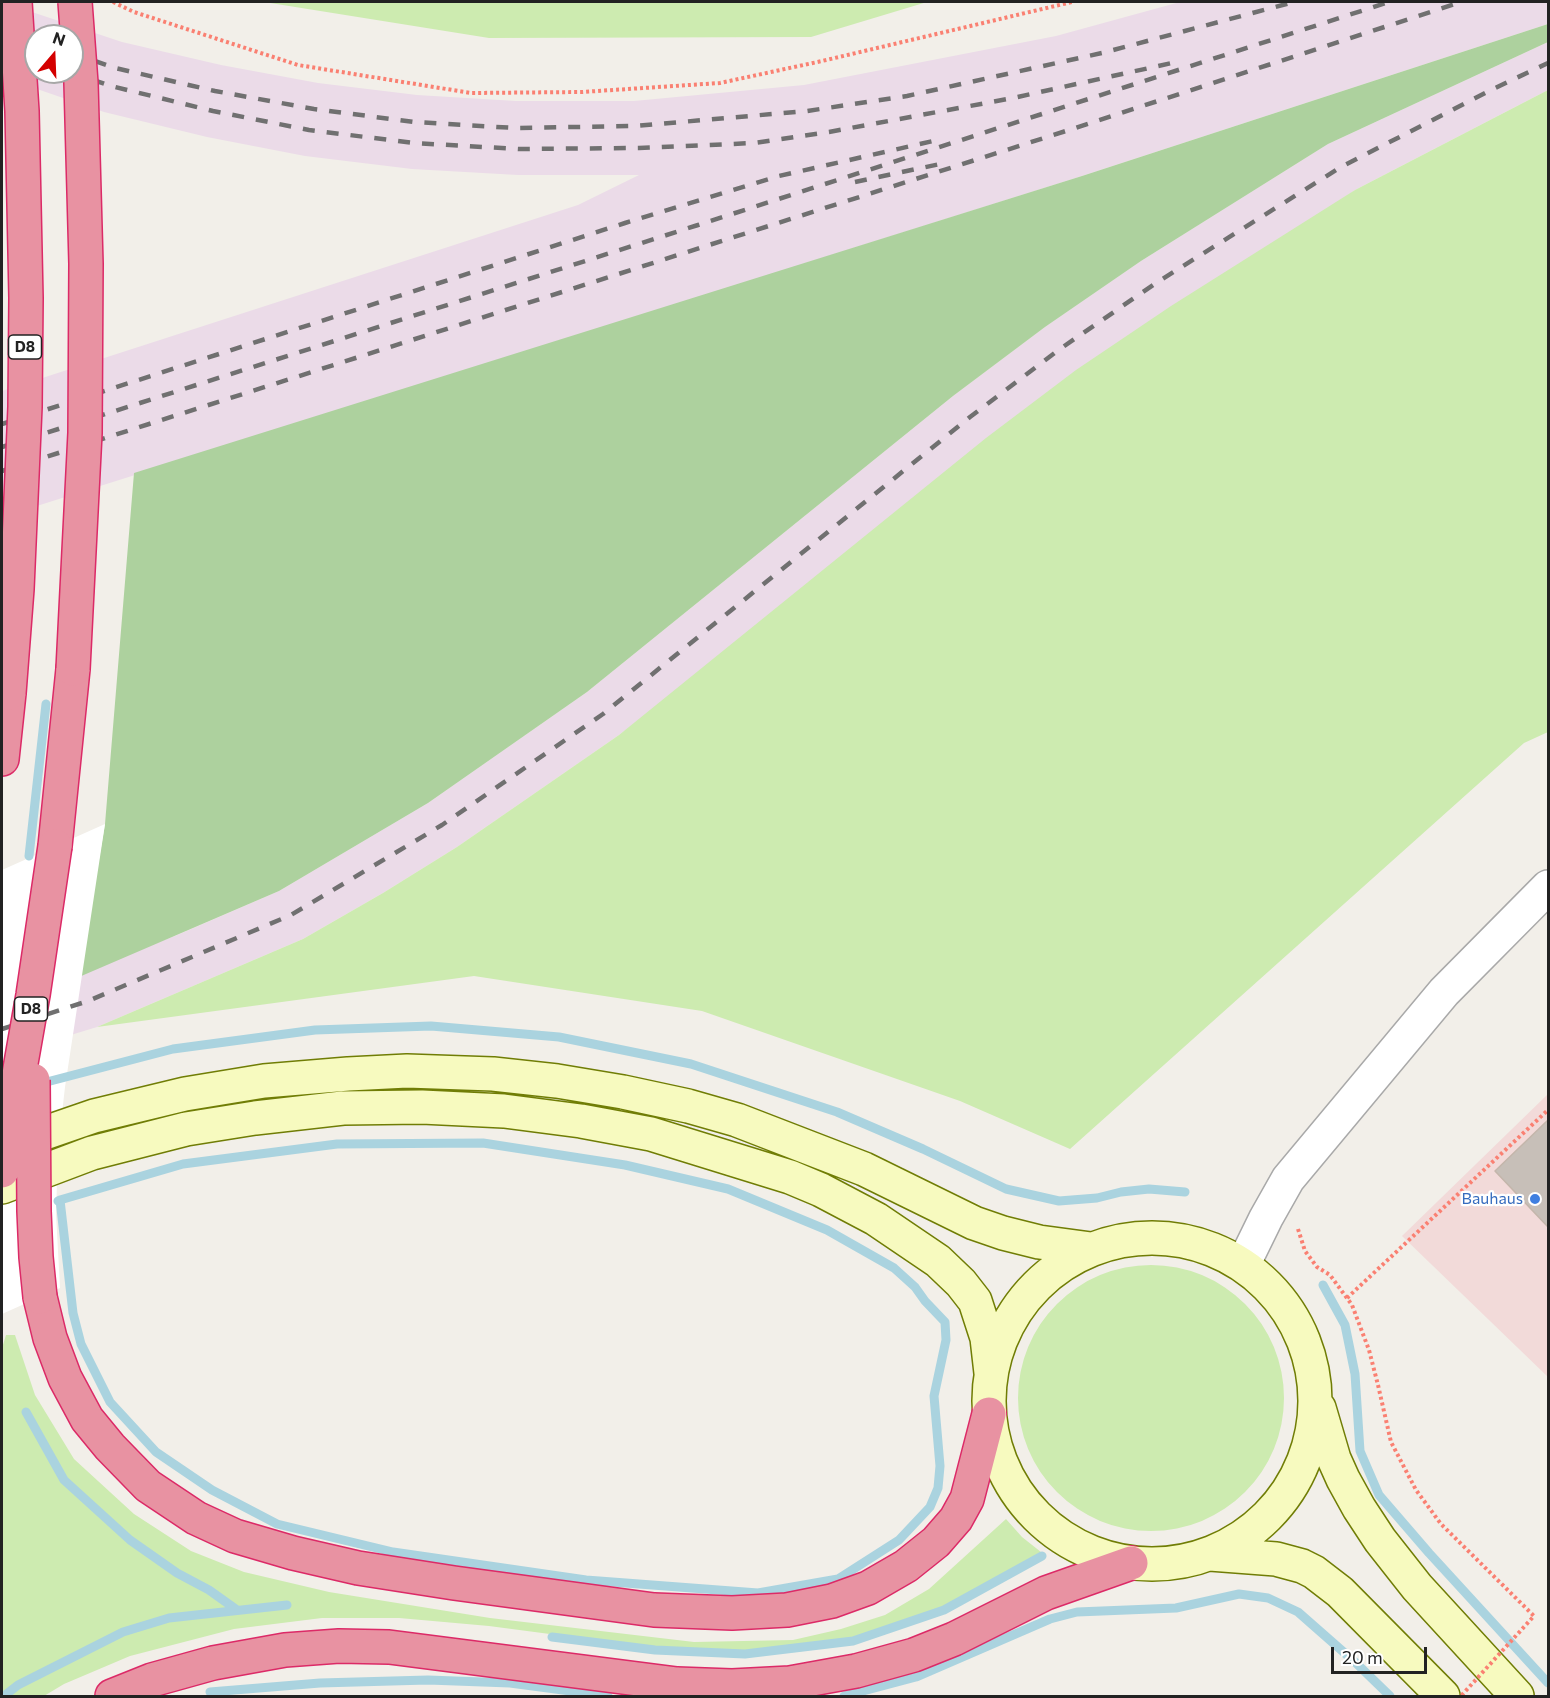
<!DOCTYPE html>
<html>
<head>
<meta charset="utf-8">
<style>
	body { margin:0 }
	#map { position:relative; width:1550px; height:1698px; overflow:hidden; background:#f2efe9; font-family:Commissioner,sans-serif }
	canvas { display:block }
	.frame { position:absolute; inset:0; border:3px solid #222; pointer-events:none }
	.north { position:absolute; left:24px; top:24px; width:60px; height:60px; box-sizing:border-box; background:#fff; border:2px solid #a7a7a7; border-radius:50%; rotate:19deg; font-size:16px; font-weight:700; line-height:24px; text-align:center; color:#222 }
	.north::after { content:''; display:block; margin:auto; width:21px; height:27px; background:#d40000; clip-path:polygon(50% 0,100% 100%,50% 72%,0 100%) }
	.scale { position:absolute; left:1331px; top:1647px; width:96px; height:27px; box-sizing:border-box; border:3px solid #222; border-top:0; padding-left:8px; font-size:18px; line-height:21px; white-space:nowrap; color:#222; -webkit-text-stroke:4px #fff; paint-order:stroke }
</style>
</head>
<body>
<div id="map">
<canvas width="1550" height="1698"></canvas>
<div class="frame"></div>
<div class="north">N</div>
<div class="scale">20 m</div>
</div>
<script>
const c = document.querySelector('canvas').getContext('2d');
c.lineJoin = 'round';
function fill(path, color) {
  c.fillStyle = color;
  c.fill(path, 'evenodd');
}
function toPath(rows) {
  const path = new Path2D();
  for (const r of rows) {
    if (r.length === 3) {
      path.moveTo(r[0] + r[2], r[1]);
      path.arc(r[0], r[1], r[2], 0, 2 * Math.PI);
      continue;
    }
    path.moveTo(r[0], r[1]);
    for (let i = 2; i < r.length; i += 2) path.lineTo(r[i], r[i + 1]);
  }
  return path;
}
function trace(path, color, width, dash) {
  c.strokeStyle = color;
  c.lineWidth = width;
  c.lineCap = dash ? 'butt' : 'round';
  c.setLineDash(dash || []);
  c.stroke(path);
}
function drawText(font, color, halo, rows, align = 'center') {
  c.font = font + ' Commissioner,sans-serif';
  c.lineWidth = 4.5;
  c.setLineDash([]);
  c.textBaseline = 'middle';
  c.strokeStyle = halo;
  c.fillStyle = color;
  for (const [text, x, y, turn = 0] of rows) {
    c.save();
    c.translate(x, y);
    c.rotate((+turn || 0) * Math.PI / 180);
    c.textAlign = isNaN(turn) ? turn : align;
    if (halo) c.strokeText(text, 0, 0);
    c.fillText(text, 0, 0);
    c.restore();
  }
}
const commercial = toPath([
	[1548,1094,1548,1377,1402,1236]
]);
const industrial = toPath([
	[2,2,122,42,221,65,318,83,417,95,516,101,634,101,804,85,1056,36,1180,2,1548,2,1548,24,1082,176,2,517,2,391,578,205,639,175,518,175,412,169,305,156,207,137,104,112,2,77],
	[36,36,72,36,72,72,36,72],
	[1548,42,1548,90,1355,190,619,735,457,847,383,893,303,939,97,1027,2,1056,2,1001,175,936,279,891,428,803,587,692,953,396,1045,327,1141,261,1328,144]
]);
const grass = toPath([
	[264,2,927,2,811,37,489,38],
	[1548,90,1548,732,1524,743,1070,1149,960,1101,702,1011,474,976,97,1027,303,939,383,893,457,847,619,735,986,438,1076,370,1171,306,1355,190],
	[1151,1398,133],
	[6,1335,15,1335,35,1395,74,1459,134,1514,191,1551,244,1572,329,1592,490,1618,694,1642,793,1640,841,1629,885,1615,929,1589,1006,1519,1022,1537,1046,1556,895,1630,798,1652,694,1653,489,1626,399,1618,322,1618,234,1629,130,1656,64,1684,44,1696,2,1696,2,1348]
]);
const forest = toPath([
	[1548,24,1548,42,1328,144,1141,261,1045,327,953,396,587,692,428,803,279,891,79,977,105,824,134,473,1082,176]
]);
const pier = toPath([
	[105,824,65,1087,58,1149,56,1214,60,1288,2,1314,2,870]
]);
const stream = toPath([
	[29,856,46,704],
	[39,1084,173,1049,315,1030,431,1026,559,1037,691,1064,837,1112,923,1149,1006,1189,1059,1201,1097,1198,1121,1192,1149,1189,1185,1192],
	[58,1201,60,1200,183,1164,337,1144,483,1143,625,1165,728,1189,827,1230,894,1268,915,1287,925,1301,945,1322,946,1340,934,1396,940,1466,938,1488,930,1507,899,1540,838,1579,758,1593,586,1580,393,1552,277,1524,212,1490,156,1452,110,1402,81,1344,73,1313,60,1200],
	[1323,1285,1345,1325,1355,1374,1360,1451,1379,1495,1429,1553,1548,1683],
	[26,1412,64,1480,130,1540,177,1573,209,1590,237,1610],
	[552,1637,655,1650,745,1654,853,1641,944,1610,1042,1556],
	[210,1692,320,1683,428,1680,510,1683,608,1696],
	[4,1696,18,1685,123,1632,169,1618,287,1605],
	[844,1696,916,1677,1050,1619,1077,1612,1176,1608,1239,1594,1268,1598,1298,1612,1356,1663,1390,1696]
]);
const building = toPath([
	[1548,1120,1548,1227,1495,1171,1548,1120]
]);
const path = toPath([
	[113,2,134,12,298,65,471,93,582,92,720,83,822,61,1072,2],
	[1298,1229,1305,1251,1317,1267,1330,1275,1352,1305,1369,1350,1378,1385],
	[1347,1298,1548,1110]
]);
const street = toPath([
	[1243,1265,1266,1218,1288,1179,1444,992,1548,887]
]);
const secondary = toPath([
	[7,1146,94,1116,185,1094,264,1081,348,1074,407,1071,493,1074,557,1081,623,1092,688,1106,737,1120,864,1169,974,1223,1003,1233,1039,1242,1091,1249],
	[2,1187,92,1153,186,1129,255,1118,343,1108,422,1107,504,1111,581,1121,651,1134,790,1177,821,1190,876,1219,938,1261,961,1283,975,1301,987,1338,991,1373],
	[1152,1401,163],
	[1319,1408,1334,1459,1343,1479,1359,1508,1380,1540,1417,1587,1517,1696],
	[1210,1554,1276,1559,1302,1566,1314,1572,1340,1592,1443,1696]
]);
const highway = toPath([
	[2,759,9,693],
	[55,846,73,669],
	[40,1297,50,1338,65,1378,87,1419,110,1447,148,1486,196,1518,235,1536,293,1553,358,1568,454,1583,654,1610,732,1613,787,1610,832,1601,868,1588,906,1566,936,1542,956,1519,967,1499,989,1414],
	[112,1696,152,1680,213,1663,285,1650,339,1646,389,1647,677,1684,732,1686,790,1683,856,1671,914,1655,954,1639,1046,1593,1131,1563]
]);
const rail = toPath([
	[2,28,36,41],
	[2,49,36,61],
	[72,53,115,68,215,91,314,109,414,122,515,128,635,126,807,111,907,96,1102,53,1294,2],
	[70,72,111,86,213,111,309,130,414,143,518,149,639,148,754,143,829,132,1013,98,1181,61],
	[855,182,940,164],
	[2,424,625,223,779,176,933,141],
	[2,447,698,225,1389,2],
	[2,471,1069,130,1461,2],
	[2,1029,88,1001,291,915,442,825,603,714,970,417,1060,349,1156,283,1341,167,1493,89,1548,63]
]);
const pathBridge = toPath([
	[1378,1385,1391,1442,1416,1490,1441,1524,1534,1616,1461,1696]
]);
const highwayBridge = toPath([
	[73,669,85,433,86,264,81,83,75,2],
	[9,693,17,589,25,407,26,298,22,111,15,2],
	[33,1080,34,1211,36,1257,40,1297],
	[2,1171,33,995,55,846]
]);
const markers = [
	[1535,1199,6,"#3f7fe0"]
];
const shields = [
	[25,347,33],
	[31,1009,33]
];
const shieldNames = [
	["D8",25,347],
	["D8",31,1009]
];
const shopNames = [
	["Bauhaus",1523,1199]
];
fill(commercial, '#f2dad9');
fill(industrial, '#ebdbe8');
fill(grass, '#cdebb0');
fill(forest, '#add19e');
fill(pier, '#fff');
trace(stream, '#aad3df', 9);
fill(building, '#c7bfb8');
trace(building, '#c4b6ab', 1.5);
trace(street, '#a9a9a9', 36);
trace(secondary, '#707d05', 36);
trace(highway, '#dc2a67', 36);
trace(path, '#fa8072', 4, [3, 3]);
trace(street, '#fff', 33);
trace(secondary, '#f7fabf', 33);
trace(highway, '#e892a2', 33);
trace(rail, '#707070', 4.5, [12, 12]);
trace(highwayBridge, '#dc2a67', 36, []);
trace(pathBridge, '#fa8072', 4, [3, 3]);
trace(highwayBridge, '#e892a2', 33);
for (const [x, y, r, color] of markers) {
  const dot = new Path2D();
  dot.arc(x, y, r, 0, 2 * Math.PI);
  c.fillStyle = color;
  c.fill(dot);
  trace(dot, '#fff', 2);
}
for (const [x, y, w] of shields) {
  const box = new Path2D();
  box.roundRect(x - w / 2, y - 12, w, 24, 4.5);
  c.fillStyle = '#fff';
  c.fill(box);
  trace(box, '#222', 1.5);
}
drawText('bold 15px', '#222', null, shieldNames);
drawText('16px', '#366cbe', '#fff', shopNames, 'right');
</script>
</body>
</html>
